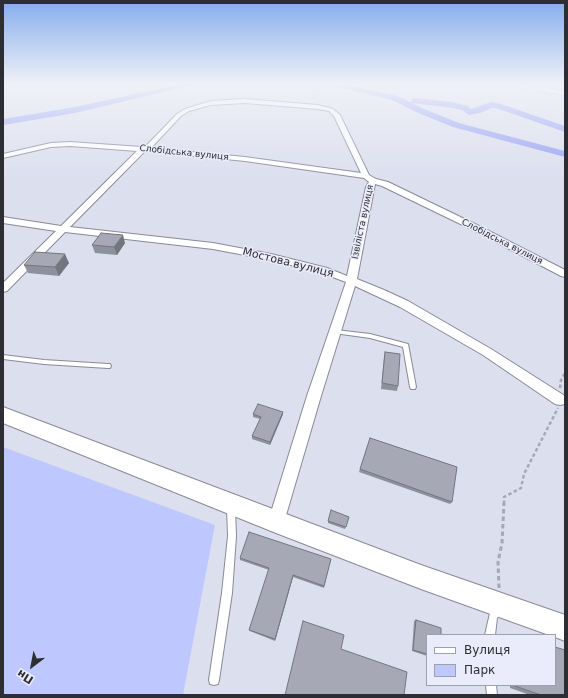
<!DOCTYPE html>
<html>
<head>
<meta charset="utf-8">
<style>
	body { margin:0 }
	#map { position:relative; width:568px; height:698px; overflow:hidden; background:#dcdfee; font-family:"DejaVu Sans",sans-serif }
	canvas { display:block }
	.frame { position:absolute; inset:0; border:4px solid #2d2e34; pointer-events:none }
	.legend { position:absolute; left:426px; top:634px; width:130px; height:52px; box-sizing:border-box; background:#eaecfb; border:1px solid #9ea0ab; margin:0; padding:5px 7px; list-style:none; font-size:12px; color:#2d2e34 }
	.legend li { display:flex; align-items:center; gap:8px; height:20px }
	.legend b { width:20px; border:1px solid #9ea0ab }
	.north { position:absolute; left:12px; top:646px; width:40px; height:40px; -webkit-text-stroke:3px #eaecfb; paint-order:stroke; rotate:212deg; font-size:11px; font-weight:700; line-height:16px; text-align:center; color:#2d2e34 }
	.north::after { content:''; display:block; margin:auto; width:14px; height:18px; background:#2d2e34; clip-path:polygon(50% 0,100% 100%,50% 72%,0 100%) }
</style>
</head>
<body>
<div id="map">
<canvas width="568" height="698"></canvas>
<div class="frame"></div>
<ul class="legend">
<li><b style="height:5px;background:#fff"></b>Вулиця</li>
<li><b style="height:11px;background:#bfc8fe"></b>Парк</li>
</ul>
<div class="north">Пн</div>
</div>
<script>
const c = document.querySelector('canvas').getContext('2d');
c.lineJoin = 'round';
function fill(path, color) {
  c.fillStyle = color;
  c.fill(path, 'evenodd');
}
function toPath(rows) {
  const path = new Path2D();
  for (const r of rows) {
    path.moveTo(r[0], r[1]);
    for (let i = 2; i < r.length; i += 2) path.lineTo(r[i], r[i + 1]);
  }
  return path;
}
function trace(path, color, width, dash) {
  c.strokeStyle = color;
  c.lineWidth = width;
  c.lineCap = dash ? 'butt' : 'round';
  c.setLineDash(dash || []);
  c.stroke(path);
}
function drawText(font, color, halo, rows, align = 'center') {
  c.font = font + ' "DejaVu Sans",sans-serif';
  c.lineWidth = 3;
  c.setLineDash([]);
  c.textBaseline = 'middle';
  c.strokeStyle = halo;
  c.fillStyle = color;
  for (const [text, x, y, turn = 0] of rows) {
    c.save();
    c.translate(x, y);
    c.rotate((+turn || 0) * Math.PI / 180);
    c.textAlign = isNaN(turn) ? turn : align;
    if (halo) c.strokeText(text, 0, 0);
    c.fillText(text, 0, 0);
    c.restore();
  }
}
const green = toPath([
	[3,447,215,525,183,695,3,695]
]);
const river = toPath([
	[180,84,197,84,75,113,3,125,3,119,75,107,180,84],
	[327,84,344,84,398,96,422,108,459,123,565,151,565,157,453,127,416,112,392,100,327,84],
	[415,98,452,102,468,106,471,109,491,102,498,103,565,126,565,132,496,108,492,108,480,113,469,115,462,110,452,108,412,103,411,101,412,99,415,98]
]);
const pathFar2 = toPath([
	[313,84,311,87,317,94,313,99]
]);
const pathFar1 = toPath([
	[560,388,561,380,565,373],
	[504,504,504,497,521,488,524,474,558,408]
]);
const path = toPath([
	[499,588,498,562,502,543,504,503]
]);
const service = toPath([
	[336,330,370,334,408,344,416,387,415,389,411,389,410,387,403,347,370,338,334,333,333,332,336,330],
	[3,355,44,360,108,364,110,364,111,366,110,368,108,368,44,364,3,359,3,355],
	[231,505,234,506,235,509,236,536,232,593,219,680,218,684,214,685,210,684,209,680,222,593,228,536,227,509,228,506,231,505],
	[499,604,502,606,504,609,497,618,495,635,485,635,490,613,496,606,499,604],
	[486,685,496,685,497,695,487,695,486,685]
]);
const minor = toPath([
	[245,99,318,105,333,109,340,115,369,175,376,179,388,182,481,227,565,270,565,277,561,276,475,231,382,186,375,184,357,279,384,290,408,301,491,349,565,396,565,404,560,405,555,404,483,355,400,307,355,286,321,396,284,522,282,528,276,530,270,528,268,522,307,396,346,282,319,272,271,260,213,249,65,232,7,291,3,292,3,283,56,231,3,223,3,217,61,226,137,151,70,146,51,147,3,158,3,154,51,143,70,142,142,147,147,145,177,114,185,109,211,101,245,99],
	[245,103,318,109,329,111,334,116,361,173,245,157,151,148,181,116,189,111,211,105,245,103],
	[145,151,245,161,364,178,369,182,366,187,347,276,327,268,271,254,213,243,70,227,145,151]
]);
const tertiary = toPath([
	[497,84,518,84,565,91,565,95,497,84]
]);
const secondary = toPath([
	[3,407,421,565,565,615,565,641,555,637,555,635,549,635,421,589,276,533,3,423,3,407]
]);
const wall = toPath([
	[125,243,117,255,95,253,92,245],
	[69,263,59,276,28,273,24,265],
	[385,352,398,386,397,391,381,389,384,357],
	[253,414,283,414,270,445,252,439,252,436,260,419,253,417],
	[370,438,452,502,450,504,359,472],
	[349,517,345,529,328,523,328,521],
	[240,558,331,559,324,588,293,577,275,641,250,631,249,630,269,570,240,560],
	[416,620,427,635,427,656,412,651,414,621],
	[510,685,555,685,565,695,530,695,510,688]
]);
const shadedWall = toPath([
	[123,235,125,243,117,255,114,247],
	[65,254,69,263,59,276,55,267],
	[283,412,283,414,270,445,270,442],
	[293,575,293,577,275,641,275,639]
]);
const building = toPath([
	[101,233,123,235,114,247,92,245,101,233],
	[35,252,65,254,55,267,24,265,35,252],
	[385,352,400,354,398,386,382,383,385,352],
	[258,404,283,412,270,442,252,436,261,417,253,414,258,404],
	[370,438,457,467,452,502,360,469,370,438],
	[331,510,349,517,346,527,328,521,331,510],
	[249,532,331,559,324,586,293,575,275,639,249,630,269,568,240,558,249,532],
	[416,620,441,628,441,635,427,635,427,654,413,650,416,620],
	[303,621,344,635,341,649,407,672,404,695,285,695,303,621],
	[555,647,565,650,565,695,541,695,515,686,515,685,555,685,555,647]
]);
const farStreetnames = [
	["Слобідська вулиця",184,153,6],
	["Ізвіліста вулиця",363,222,-78],
	["Слобідська вулиця",502,242,27]
];
const streetNames = [
	["Мостова вулиця",288,263,14]
];
fill(green, '#bfc8fe');
fill(river, '#949ff6');
trace(service, '#888a97', 2);
trace(minor, '#888a97', 2);
trace(tertiary, '#888a97', 1);
trace(secondary, '#888a97', 2);
trace(pathFar2, '#a6a8b5', 1, [1.5, 1]);
trace(pathFar1, '#a6a8b5', 2.5, [3.5, 2.5]);
trace(path, '#a6a8b5', 3, [4.5, 3]);
fill(service, '#fff');
fill(minor, '#fff');
fill(tertiary, '#fff');
fill(secondary, '#fff');
fill(wall, '#8f909d');
fill(shadedWall, '#74767f');
fill(building, '#a6a8b6');
trace(building, '#74767f', 1);
const sky = c.createLinearGradient(0, 0, 0, 182);
sky.addColorStop(0, '#86acee');
sky.addColorStop(0.46, '#eff1f7');
sky.addColorStop(1, '#eff1f700');
c.fillStyle = sky;
c.fillRect(0, 0, 568, 182);
drawText('9px', '#2d2e34', '#eaecfb', farStreetnames);
drawText('11px', '#2d2e34', '#eaecfb', streetNames);
</script>
</body>
</html>
